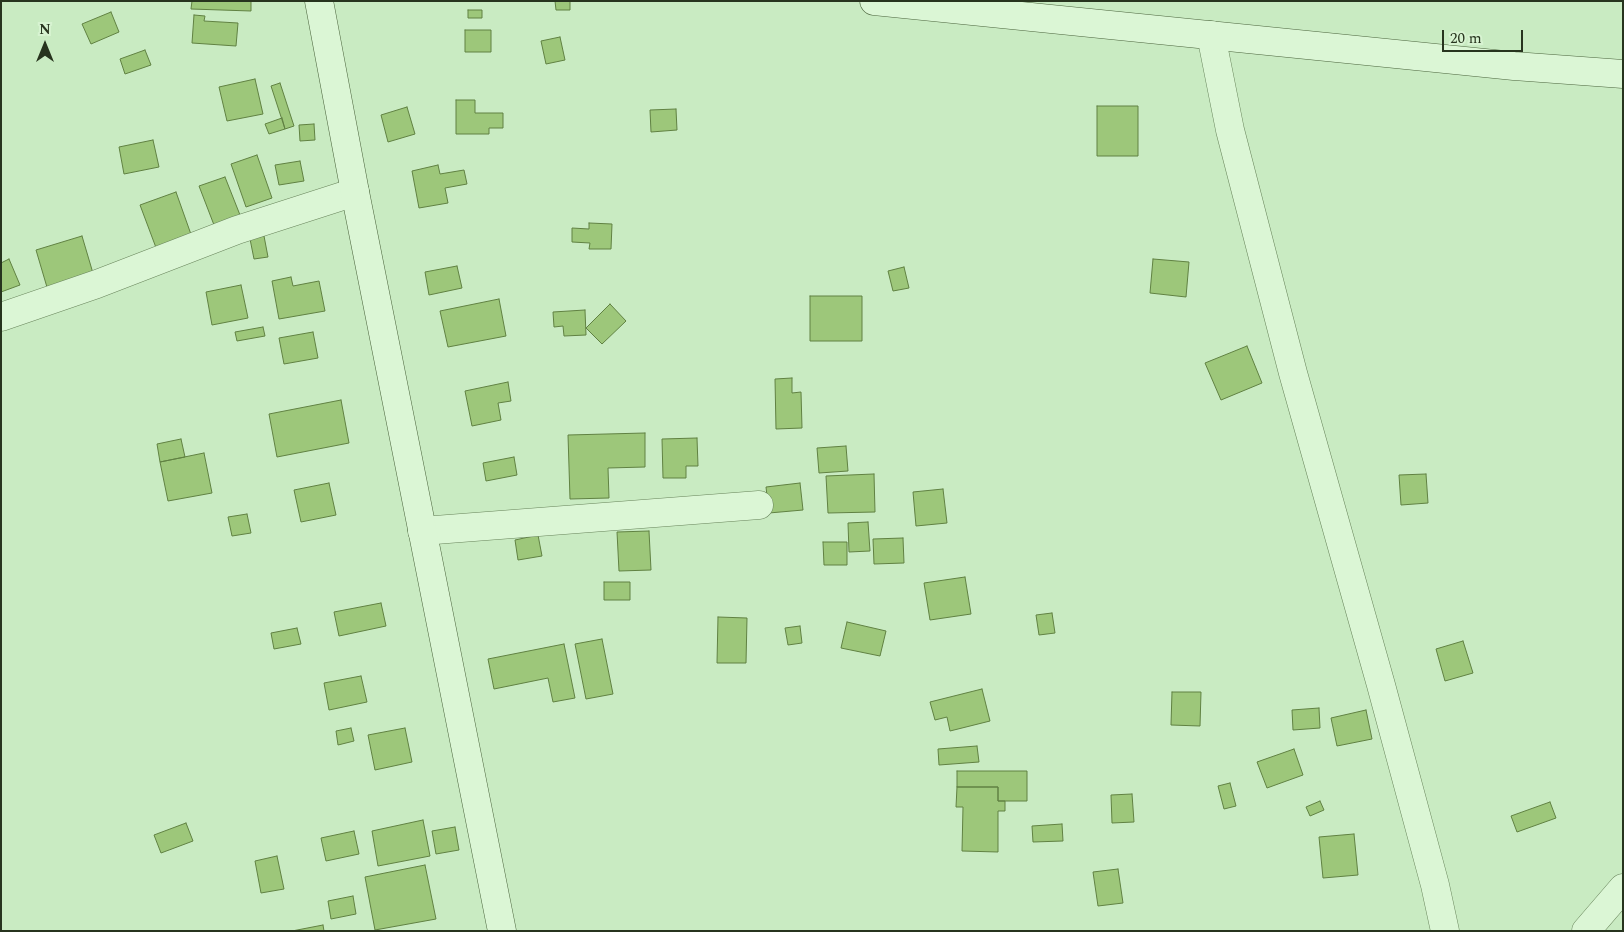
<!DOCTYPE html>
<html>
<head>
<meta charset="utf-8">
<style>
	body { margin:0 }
	#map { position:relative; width:1624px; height:932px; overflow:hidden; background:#c9ebc2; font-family:Spectral,serif }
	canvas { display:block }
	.frame { position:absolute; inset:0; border:2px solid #27341e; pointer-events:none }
	.north { position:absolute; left:20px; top:20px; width:50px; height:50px; -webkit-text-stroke:4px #d7f3d1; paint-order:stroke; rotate:0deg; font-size:14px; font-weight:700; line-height:20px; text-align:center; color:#27341e }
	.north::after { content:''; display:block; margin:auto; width:18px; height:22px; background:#27341e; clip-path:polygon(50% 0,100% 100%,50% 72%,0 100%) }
	.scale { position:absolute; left:1442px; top:30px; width:81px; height:22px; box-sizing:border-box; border:2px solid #27341e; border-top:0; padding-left:6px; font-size:15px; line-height:18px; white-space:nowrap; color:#27341e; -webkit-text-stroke:4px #d7f3d1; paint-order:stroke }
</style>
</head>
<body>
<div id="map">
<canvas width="1624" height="932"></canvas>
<div class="frame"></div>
<div class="north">N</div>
<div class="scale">20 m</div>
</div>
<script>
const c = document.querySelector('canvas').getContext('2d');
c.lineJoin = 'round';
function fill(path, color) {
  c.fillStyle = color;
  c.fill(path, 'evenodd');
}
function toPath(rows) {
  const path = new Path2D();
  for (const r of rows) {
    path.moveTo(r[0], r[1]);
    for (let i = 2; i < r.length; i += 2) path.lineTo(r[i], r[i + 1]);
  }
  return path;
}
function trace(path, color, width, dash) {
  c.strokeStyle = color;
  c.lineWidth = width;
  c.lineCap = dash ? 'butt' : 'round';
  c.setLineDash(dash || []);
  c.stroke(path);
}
const building = toPath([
	[192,1,251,1,251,11,191,9,192,1],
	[555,1,570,1,570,10,556,10,555,1],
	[468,10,482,10,482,18,468,18,468,10],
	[111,12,119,32,91,44,82,24,111,12],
	[194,15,205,16,204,21,238,23,236,46,192,43,194,15],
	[465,30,491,30,491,52,465,52,465,30],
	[560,37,565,60,546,64,541,41,560,37],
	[145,50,151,65,125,74,120,59,145,50],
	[255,79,263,114,227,121,219,87,255,79],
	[280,83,294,126,285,129,271,86,280,83],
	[456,100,475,100,475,113,503,113,503,128,489,128,489,134,456,134,456,100],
	[1097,106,1138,106,1138,156,1097,156,1097,106],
	[407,107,415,134,388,142,381,115,407,107],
	[676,109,677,130,651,132,650,110,676,109],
	[282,118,285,129,269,134,265,124,282,118],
	[314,124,315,140,300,141,299,125,314,124],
	[153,140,159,167,124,174,119,147,153,140],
	[257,155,272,198,246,207,231,164,257,155],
	[300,161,304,181,279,185,275,165,300,161],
	[438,165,440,174,464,170,467,184,445,188,448,203,419,208,412,171,438,165],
	[225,177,240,215,214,225,199,186,225,177],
	[176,192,193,240,158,253,140,205,176,192],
	[589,223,612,224,611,249,589,249,590,243,572,242,572,228,589,229,589,223],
	[82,236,95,280,49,294,36,250,82,236],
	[264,236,268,257,254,259,250,239,264,236],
	[9,259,20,285,1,292,1,263,9,259],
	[1153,259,1189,262,1186,297,1150,293,1153,259],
	[457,266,462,288,429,295,425,272,457,266],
	[904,267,909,288,893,291,888,271,904,267],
	[291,277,293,286,319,281,325,311,279,319,272,281,291,277],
	[241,285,248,318,212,325,206,292,241,285],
	[810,296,862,296,862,341,810,341,810,296],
	[499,299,506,336,448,347,440,311,499,299],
	[610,304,626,321,602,344,586,328,610,304],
	[585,310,586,335,564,336,563,326,554,327,553,312,585,310],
	[263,327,265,336,237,341,235,332,263,327],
	[313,332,318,358,284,364,279,338,313,332],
	[1247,346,1262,383,1221,400,1205,363,1247,346],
	[792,378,792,393,801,392,802,428,776,429,775,379,792,378],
	[508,382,511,401,498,403,501,420,472,426,465,391,508,382],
	[341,400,349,443,277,457,269,414,341,400],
	[645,433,645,467,608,468,609,498,570,499,568,435,645,433],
	[697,438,698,466,686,466,686,478,663,478,662,439,697,438],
	[181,439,185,457,160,462,157,444,181,439],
	[846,446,848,471,819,473,817,448,846,446],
	[204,453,212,493,168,501,160,462,204,453],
	[514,457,517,475,486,481,483,463,514,457],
	[874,474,875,512,828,513,826,476,874,474],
	[1426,474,1428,503,1401,505,1399,475,1426,474],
	[329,483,336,515,301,522,294,490,329,483],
	[800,483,803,510,769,513,766,487,800,483],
	[943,489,947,523,916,526,913,492,943,489],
	[247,514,251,533,232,536,228,517,247,514],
	[868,522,870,551,849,552,848,523,868,522],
	[649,531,651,570,619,571,617,532,649,531],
	[538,535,542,556,518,560,515,540,538,535],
	[903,538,904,563,874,564,873,539,903,538],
	[823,542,847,542,847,565,824,565,823,542],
	[965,577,971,614,930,620,924,583,965,577],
	[604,582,630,582,630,600,604,600,604,582],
	[381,603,386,626,339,636,334,612,381,603],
	[1052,613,1055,633,1039,635,1036,615,1052,613],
	[718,617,747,618,746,663,717,663,718,617],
	[847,622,886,631,880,656,841,648,847,622],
	[800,626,802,643,788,645,785,628,800,626],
	[297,628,301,644,274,649,271,633,297,628],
	[602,639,613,694,586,699,575,644,602,639],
	[1463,641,1473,673,1445,681,1436,649,1463,641],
	[564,644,575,698,553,702,548,678,494,689,488,659,564,644],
	[361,676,367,702,329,710,324,683,361,676],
	[982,689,990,721,950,731,947,717,935,720,930,702,982,689],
	[1172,692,1201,692,1200,726,1171,725,1172,692],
	[1319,708,1320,728,1293,730,1292,710,1319,708],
	[1366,710,1372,739,1337,746,1331,718,1366,710],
	[351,728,354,741,338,745,336,731,351,728],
	[405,728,412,762,375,770,368,735,405,728],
	[977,746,979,762,939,765,938,749,977,746],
	[1294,749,1303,775,1267,788,1257,762,1294,749],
	[957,771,1027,771,1027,801,998,801,998,787,957,787,957,771],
	[1230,783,1236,806,1224,809,1218,786,1230,783],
	[957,787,998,787,998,801,1005,801,1005,811,998,811,998,852,962,851,963,807,956,807,957,787],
	[1132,794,1134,822,1112,823,1111,795,1132,794],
	[1320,801,1324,810,1310,816,1306,807,1320,801],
	[1550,802,1556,818,1517,832,1511,816,1550,802],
	[423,820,430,856,378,866,372,831,423,820],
	[186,823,193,841,161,853,154,835,186,823],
	[1062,824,1063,841,1033,842,1032,826,1062,824],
	[455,827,459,850,436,854,432,831,455,827],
	[354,831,359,854,326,861,321,838,354,831],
	[1354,834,1358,875,1323,878,1319,837,1354,834],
	[277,856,284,889,261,893,255,861,277,856],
	[425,865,436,919,375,930,365,877,425,865],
	[1118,869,1123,903,1098,906,1093,872,1118,869],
	[353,896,356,914,331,919,328,901,353,896],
	[323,925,324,931,292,931,323,925]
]);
const street = toPath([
	[1211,35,1230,130,1293,373,1381,685,1435,885,1445,931],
	[1,317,97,284,237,230,355,192],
	[422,531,759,505],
	[1586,931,1623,888]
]);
const secondary = toPath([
	[319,1,355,192,502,931],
	[874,1,1514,66,1623,74]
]);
fill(building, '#9dc77a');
trace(building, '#608142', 1);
trace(street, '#68845b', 29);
trace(secondary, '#4c653e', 29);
trace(street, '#dbf6d5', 28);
trace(secondary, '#dbf6d5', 28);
</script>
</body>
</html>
